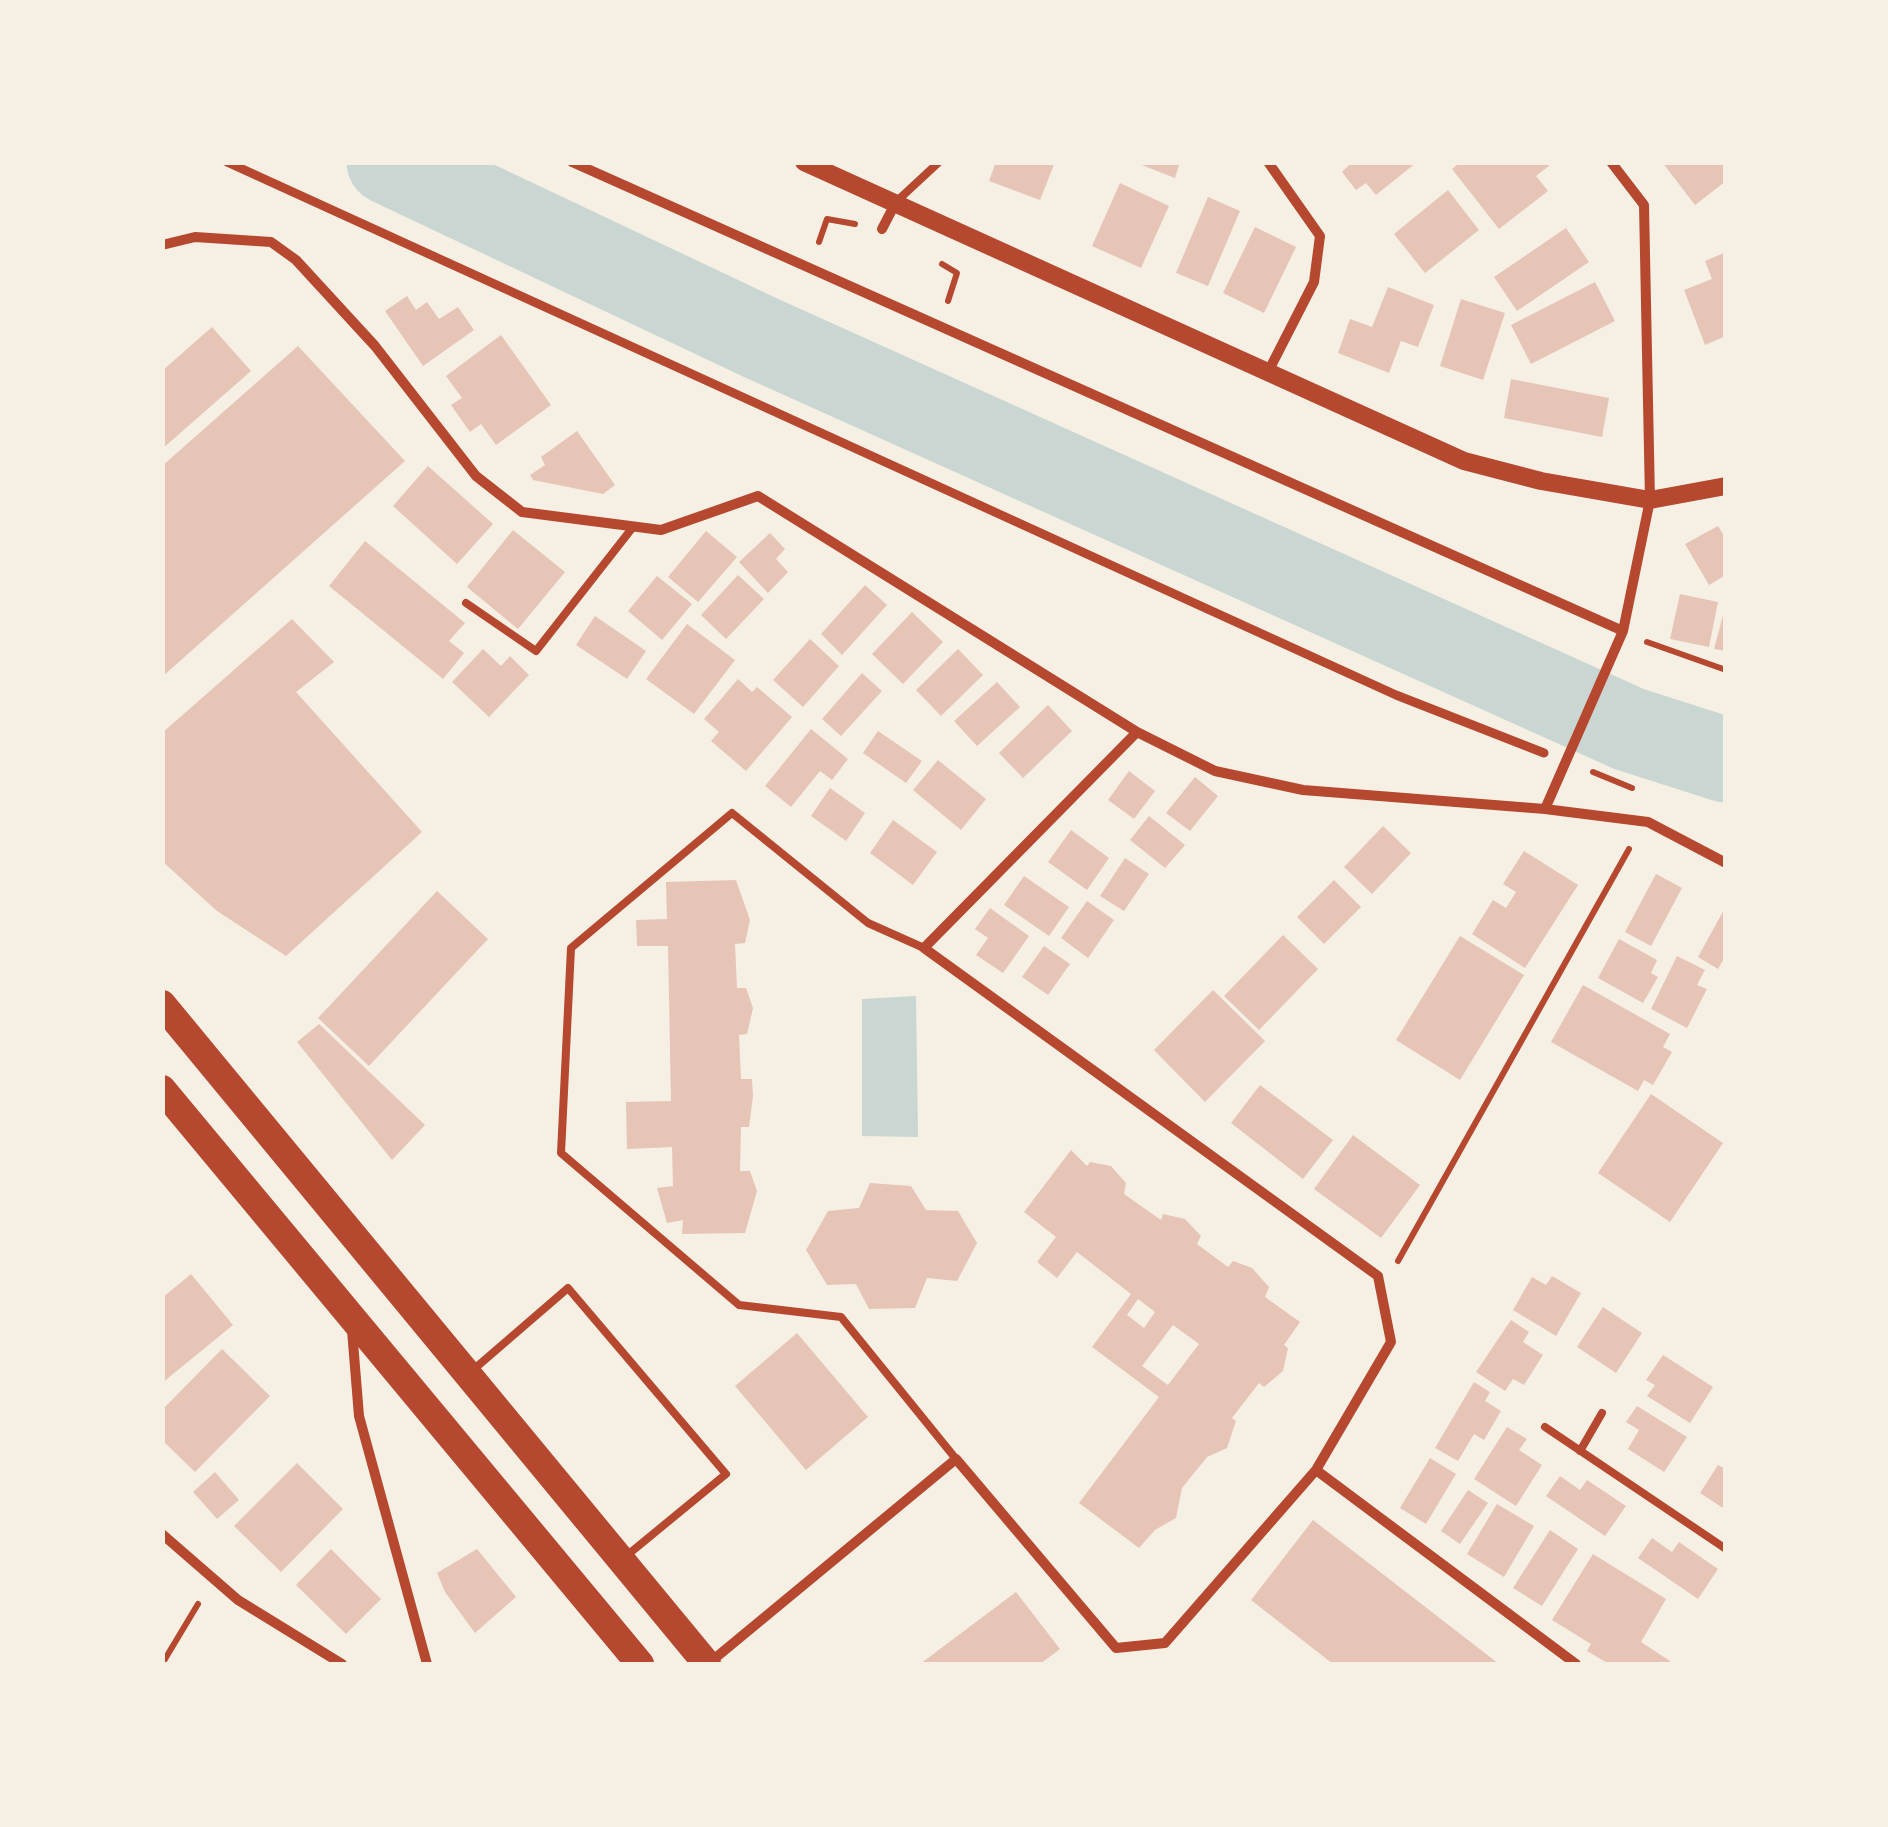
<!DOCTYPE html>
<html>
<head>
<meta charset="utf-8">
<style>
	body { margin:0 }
	#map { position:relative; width:1888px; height:1827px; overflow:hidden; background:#f6efe4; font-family:Roboto,sans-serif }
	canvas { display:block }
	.frame { position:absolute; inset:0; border:165px solid #f6efe4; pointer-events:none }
</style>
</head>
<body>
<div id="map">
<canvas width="1888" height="1827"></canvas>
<div class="frame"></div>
</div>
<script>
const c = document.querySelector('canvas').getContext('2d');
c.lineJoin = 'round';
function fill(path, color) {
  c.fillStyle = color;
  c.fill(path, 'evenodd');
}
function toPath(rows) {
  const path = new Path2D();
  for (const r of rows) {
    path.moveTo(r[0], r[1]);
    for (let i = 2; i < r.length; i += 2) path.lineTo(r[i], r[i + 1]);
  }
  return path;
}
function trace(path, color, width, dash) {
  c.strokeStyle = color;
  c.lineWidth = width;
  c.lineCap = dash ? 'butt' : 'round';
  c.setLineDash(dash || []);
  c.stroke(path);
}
const water = toPath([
	[916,996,918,1137,862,1136,862,999]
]);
const river = toPath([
	[389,162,759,337,1629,729,1726,760]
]);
const building = toPath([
	[996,162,1055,162,1040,200,989,181],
	[1134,162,1180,162,1175,178],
	[1352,162,1417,162,1376,195,1366,183,1356,190,1342,172],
	[1461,162,1554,162,1536,176,1548,191,1499,229,1452,169],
	[1662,162,1726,162,1726,181,1695,205],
	[1120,183,1169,206,1141,268,1092,246],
	[1448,190,1479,230,1425,273,1394,234],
	[1208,197,1240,211,1208,286,1176,273],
	[1255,227,1296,247,1264,313,1223,293],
	[1566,228,1589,262,1517,311,1494,277],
	[1726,252,1726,336,1705,345,1684,290,1712,279,1705,261],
	[1595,282,1615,321,1531,364,1511,325],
	[1388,287,1434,305,1418,347,1401,341,1389,373,1338,353,1350,319,1372,327],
	[407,296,416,310,427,302,439,319,458,307,474,330,423,366,385,311],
	[1461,299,1505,313,1483,380,1440,366],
	[212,327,251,371,162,449,162,371],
	[501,335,551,405,496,445,481,424,470,432,451,405,462,398,446,376],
	[298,346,405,461,162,677,162,466],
	[1511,379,1609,398,1602,437,1504,418],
	[577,431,615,485,603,494,533,480,530,475,545,465,541,457],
	[428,466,493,524,457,564,393,506],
	[1718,526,1726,539,1726,575,1709,585,1685,544],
	[513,530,565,572,518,629,467,587],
	[706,531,737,557,698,602,668,577],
	[770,533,785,549,776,559,788,572,768,593,739,562],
	[365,541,465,623,449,641,464,653,443,679,329,586],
	[738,575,764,599,726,639,701,615],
	[657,576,692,604,662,640,628,611],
	[865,585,887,605,842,655,821,634],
	[1680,594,1718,602,1709,647,1670,639],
	[1726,604,1726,651,1714,649],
	[912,612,943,642,903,684,872,654],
	[595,616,646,651,627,679,576,645],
	[292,619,334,662,296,692,422,832,286,956,217,911,162,861,162,733],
	[687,624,735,660,694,714,646,679],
	[810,639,839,666,803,707,773,680],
	[483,649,501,666,510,656,529,675,489,717,452,682],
	[958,649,983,675,941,716,916,690],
	[862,673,882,691,841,736,822,719],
	[738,679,752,692,757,687,792,717,746,771,711,741,719,732,704,719],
	[997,682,1020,707,977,746,954,721],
	[1048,705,1072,731,1023,778,999,753],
	[811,729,848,759,832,780,820,771,791,807,765,786],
	[878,731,922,761,906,783,863,753],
	[938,760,986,799,961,830,913,790],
	[1129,771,1155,791,1134,819,1108,800],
	[1195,777,1218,796,1190,831,1166,813],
	[830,788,865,813,846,841,811,816],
	[1149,816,1185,845,1165,868,1130,840],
	[893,820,937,852,913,885,870,853],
	[1383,826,1411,853,1372,894,1344,867],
	[1071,830,1109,858,1087,890,1048,862],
	[1524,851,1578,885,1525,968,1472,934,1493,900,1506,908,1516,892,1503,884],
	[1125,858,1149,874,1124,911,1100,896],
	[1656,874,1682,888,1651,946,1625,932],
	[1024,876,1069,907,1049,936,1004,905],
	[736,880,750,920,745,943,735,944,737,988,746,988,753,1008,747,1034,739,1035,741,1079,752,1079,753,1096,749,1127,741,1127,740,1171,750,1171,757,1191,745,1233,682,1234,683,1220,667,1223,657,1188,673,1186,672,1147,627,1149,626,1102,671,1101,668,946,637,946,636,920,667,919,666,882],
	[1334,880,1361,907,1324,944,1297,917],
	[437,891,488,939,369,1066,318,1018],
	[1087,901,1114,920,1088,958,1061,938],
	[1726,906,1726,955,1718,969,1698,957],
	[990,908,1029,936,1003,973,976,955,988,938,975,929],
	[1283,935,1318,969,1259,1030,1224,996],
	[1460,936,1524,975,1460,1080,1396,1040],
	[1619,939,1657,960,1651,973,1658,977,1643,1003,1598,978],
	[1044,946,1070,964,1048,995,1022,977],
	[1677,956,1705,970,1697,985,1707,989,1687,1028,1651,1009],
	[1583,985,1670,1034,1663,1047,1672,1052,1653,1085,1644,1080,1638,1091,1551,1042],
	[1213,990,1265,1041,1205,1102,1154,1050],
	[319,1024,425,1125,392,1160,297,1042],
	[1260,1085,1333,1140,1303,1179,1231,1123],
	[1651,1094,1723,1143,1670,1222,1598,1173],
	[1353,1135,1420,1185,1381,1238,1314,1189],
	[1071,1150,1087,1166,1090,1162,1111,1166,1126,1183,1124,1194,1161,1220,1163,1214,1185,1219,1201,1236,1197,1244,1228,1267,1233,1261,1252,1268,1269,1287,1265,1297,1300,1322,1284,1345,1288,1348,1283,1371,1264,1387,1259,1383,1232,1418,1236,1421,1227,1448,1207,1457,1182,1488,1176,1518,1155,1530,1139,1548,1079,1503,1159,1397,1092,1347,1131,1294,1077,1252,1057,1278,1037,1262,1056,1237,1024,1212],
	[1138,1299,1155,1312,1144,1328,1127,1315],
	[1173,1325,1199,1344,1168,1385,1142,1366],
	[870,1183,911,1186,926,1210,958,1211,977,1243,957,1281,927,1278,915,1308,869,1309,856,1284,827,1285,806,1250,828,1211,859,1208],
	[191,1274,233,1325,162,1383,162,1298],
	[1552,1276,1581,1293,1556,1336,1513,1310,1532,1277,1546,1285],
	[1603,1307,1642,1333,1616,1373,1577,1347],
	[1511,1320,1529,1332,1523,1342,1543,1355,1524,1385,1513,1379,1505,1391,1476,1372],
	[797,1333,868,1417,806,1470,735,1386],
	[222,1349,270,1396,195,1472,162,1440,162,1410],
	[1663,1355,1713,1387,1690,1423,1647,1396,1655,1385,1646,1380],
	[1474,1382,1490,1392,1485,1401,1501,1411,1484,1440,1474,1434,1458,1461,1435,1448],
	[1637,1406,1687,1437,1664,1472,1628,1449,1639,1430,1626,1422],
	[1507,1427,1527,1439,1519,1450,1542,1465,1516,1506,1474,1479],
	[1430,1458,1456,1474,1426,1524,1400,1508],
	[297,1463,343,1509,281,1572,234,1526],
	[1718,1465,1726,1469,1726,1510,1700,1493],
	[215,1472,239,1500,217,1519,193,1492],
	[1560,1476,1580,1490,1587,1480,1626,1506,1605,1536,1546,1496],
	[1468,1490,1488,1503,1460,1544,1441,1531],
	[1497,1504,1534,1526,1504,1577,1467,1554],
	[1313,1520,1499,1664,1333,1664,1251,1600],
	[1550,1530,1578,1549,1542,1606,1513,1588],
	[1652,1538,1672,1552,1679,1542,1718,1569,1698,1599,1638,1558],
	[331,1549,381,1599,346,1634,296,1585],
	[477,1549,516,1597,475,1633,445,1592,437,1573],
	[1593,1554,1666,1599,1641,1642,1670,1661,1668,1664,1609,1664,1587,1651,1591,1644,1552,1620],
	[1016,1592,1060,1649,1040,1664,920,1664]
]);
const path = toPath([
	[819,242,827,219,855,224],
	[942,264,957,273,948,301],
	[1647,642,1726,670],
	[1593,772,1632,788],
	[1398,1261,1629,849],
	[162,1664,198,1604]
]);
const service = toPath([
	[897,201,939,162],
	[466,603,536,651,633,527],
	[924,948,868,923,732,813,571,948,561,1153,739,1305,841,1317,956,1459],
	[473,1370,568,1288,726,1474,625,1557],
	[1545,1427,1726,1549],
	[1580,1451,1602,1413]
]);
const pedestrian = toPath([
	[227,162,1396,695,1544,753]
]);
const minor = toPath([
	[572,162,1623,631],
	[1268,162,1320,236,1314,282,1269,370],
	[882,229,896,202],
	[162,245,195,237,271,242,296,260,375,346,476,476,522,512,661,530,758,496,1137,732],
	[1545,809,1623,631,1650,500,1644,205,1611,162],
	[352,1330,359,1416,427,1664],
	[1316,1470,1576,1664],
	[162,1534,238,1600,342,1664],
	[708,1664,956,1459,1116,1648,1165,1643,1316,1470,1391,1342,1378,1276,924,948,1137,732,1215,771,1303,790,1545,809,1648,822,1726,863]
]);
const tertiary = toPath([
	[804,162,1464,461,1541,481,1650,500,1726,486]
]);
const trunk = toPath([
	[162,1004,707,1664],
	[162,1089,640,1664]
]);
fill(water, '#c9d6d2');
trace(river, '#c9d6d2', 85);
fill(building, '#e6c5b7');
trace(path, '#b5482f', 6);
trace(service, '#b5482f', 8);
trace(pedestrian, '#b5482f', 9);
trace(minor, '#b5482f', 10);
trace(tertiary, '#b5482f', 18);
trace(trunk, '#b5482f', 28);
</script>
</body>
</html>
